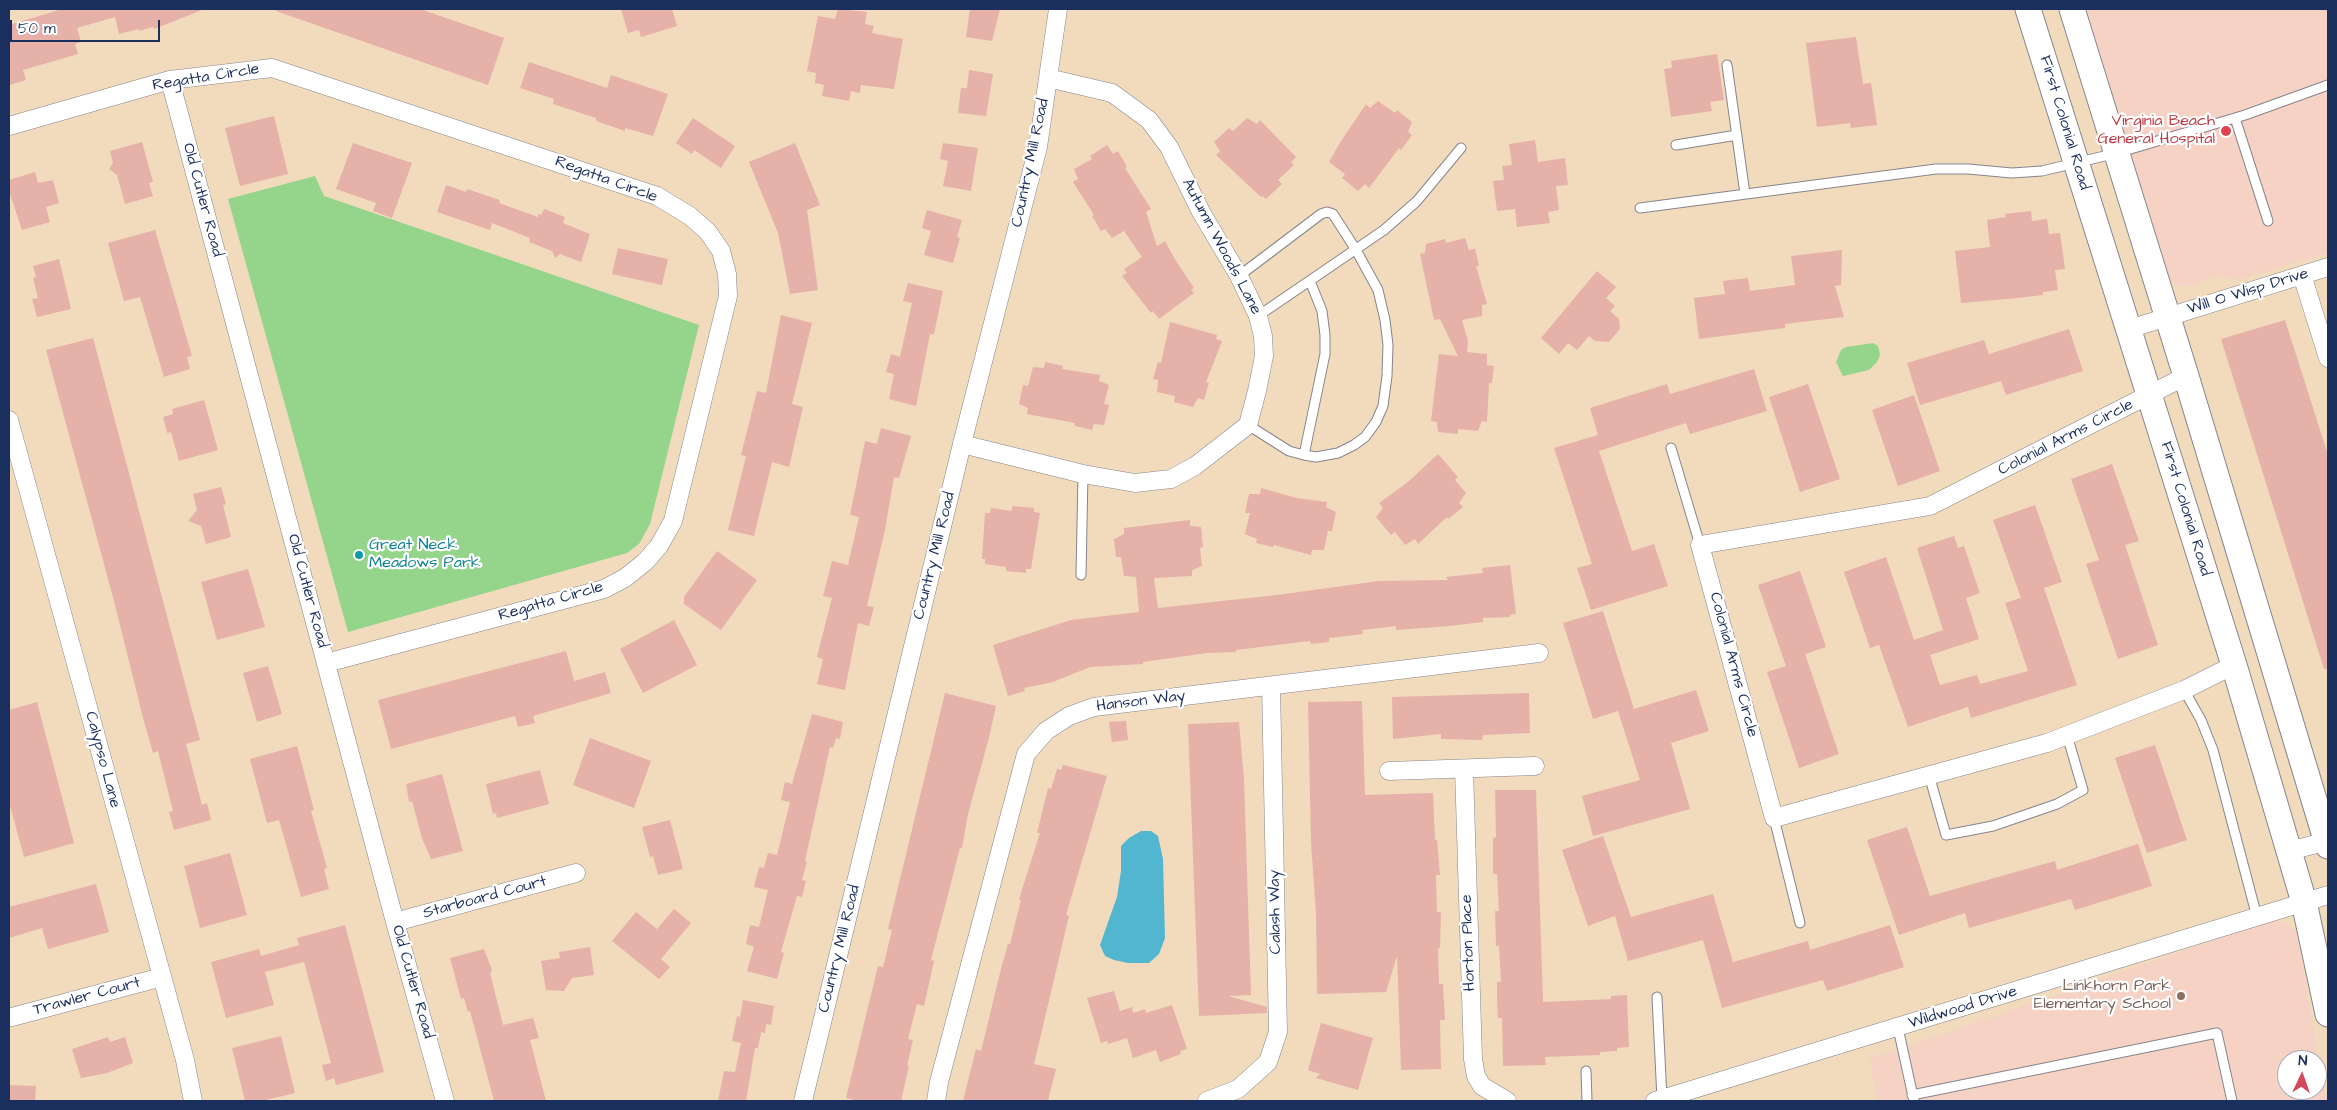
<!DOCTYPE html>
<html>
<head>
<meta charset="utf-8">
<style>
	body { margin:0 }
	#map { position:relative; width:2337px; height:1110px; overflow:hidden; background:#f1dbbc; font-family:"Architects Daughter",sans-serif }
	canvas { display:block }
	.frame { position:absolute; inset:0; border:10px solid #1b2f5e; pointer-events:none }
	.north { position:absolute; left:2277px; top:1050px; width:50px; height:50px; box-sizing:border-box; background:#fff; border:1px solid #a4acbf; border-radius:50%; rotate:3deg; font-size:14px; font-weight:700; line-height:20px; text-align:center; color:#1b2f5e }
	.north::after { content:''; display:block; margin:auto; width:18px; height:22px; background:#d1495b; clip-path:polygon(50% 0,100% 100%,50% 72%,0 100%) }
	.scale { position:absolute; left:10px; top:20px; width:150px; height:22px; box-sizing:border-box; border:2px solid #1b2f5e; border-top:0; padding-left:6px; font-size:15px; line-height:18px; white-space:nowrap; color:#1b2f5e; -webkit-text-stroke:4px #fff; paint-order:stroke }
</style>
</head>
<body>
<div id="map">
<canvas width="2337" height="1110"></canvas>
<div class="frame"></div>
<div class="north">N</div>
<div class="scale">50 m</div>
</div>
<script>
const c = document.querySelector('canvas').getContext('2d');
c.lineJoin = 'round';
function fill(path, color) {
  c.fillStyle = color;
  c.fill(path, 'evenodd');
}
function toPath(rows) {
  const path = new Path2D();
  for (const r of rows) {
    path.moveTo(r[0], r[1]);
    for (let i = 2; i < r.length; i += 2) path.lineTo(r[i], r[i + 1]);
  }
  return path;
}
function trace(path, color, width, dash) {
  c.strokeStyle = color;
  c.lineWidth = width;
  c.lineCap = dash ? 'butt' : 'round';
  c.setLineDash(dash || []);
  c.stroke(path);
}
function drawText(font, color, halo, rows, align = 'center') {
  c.font = font + ' "Architects Daughter",sans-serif';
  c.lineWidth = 4.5;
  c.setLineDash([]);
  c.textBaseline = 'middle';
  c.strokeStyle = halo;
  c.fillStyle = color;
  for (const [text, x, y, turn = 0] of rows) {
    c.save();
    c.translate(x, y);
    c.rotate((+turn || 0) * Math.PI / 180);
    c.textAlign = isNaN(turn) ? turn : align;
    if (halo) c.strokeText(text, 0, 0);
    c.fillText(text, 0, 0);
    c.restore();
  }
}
const built = toPath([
	[2086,9,2328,9,2328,253,2239,280,2219,276,2188,286,2179,286,2170,280],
	[2273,920,2286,923,2297,932,2326,1101,1878,1101,1869,1059],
	[2287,1060,2317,1060,2317,1090,2287,1090]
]);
const green = toPath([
	[315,176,324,196,699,325,650,524,639,544,627,553,348,632,228,199],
	[1873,343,1878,346,1880,355,1877,362,1869,370,1843,376,1836,362,1841,350,1846,347]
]);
const water = toPath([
	[1141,831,1151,831,1158,836,1163,859,1165,938,1159,954,1149,963,1128,963,1114,960,1105,956,1100,945,1117,897,1121,871,1121,846,1129,838]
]);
const building = toPath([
	[62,9,202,9,202,10,154,29,153,27,139,31,139,29,119,34,115,17,77,28,81,42,75,44,78,54,23,70,26,80,9,85,9,25],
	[277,9,420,9,504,38,488,85,276,11],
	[621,9,672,9,677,26,641,37,639,30,628,33],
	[838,9,867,12,865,24,874,26,872,33,903,39,894,89,861,85,860,93,851,91,849,101,822,96,824,85,815,83,816,73,807,71,818,16,835,19],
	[970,9,1000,9,992,41,966,37],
	[1856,37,1863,84,1871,83,1877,125,1851,128,1850,123,1817,127,1806,43],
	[1717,54,1724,100,1710,102,1712,111,1671,117,1664,69,1672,68,1671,61],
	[529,62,607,88,611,75,668,94,653,136,625,128,625,131,596,121,596,118,553,104,554,99,520,88],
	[969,70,993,74,986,116,958,113,961,88,967,88],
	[1378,101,1395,113,1397,110,1412,122,1408,132,1412,135,1401,150,1399,148,1369,188,1365,184,1358,191,1342,178,1345,174,1329,162,1341,141,1366,104,1370,108],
	[274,116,288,174,240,186,225,128],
	[693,118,735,146,721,168,694,150,692,154,676,143],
	[1247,118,1257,124,1260,120,1296,157,1291,162,1294,165,1278,180,1282,184,1266,199,1263,196,1261,197,1216,155,1220,151,1214,142,1229,128,1233,131],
	[1535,140,1538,162,1565,158,1568,185,1556,186,1559,210,1548,212,1550,223,1517,227,1515,209,1497,211,1493,181,1504,180,1502,166,1512,165,1509,144],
	[142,142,153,182,149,183,153,196,125,204,117,175,109,169,113,163,110,151],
	[353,143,412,163,392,218,373,211,376,203,336,189],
	[795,143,820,205,807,210,818,290,790,294,778,233,749,162],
	[943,143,978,148,971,191,943,186,948,161,940,159],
	[1107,145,1113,154,1118,151,1127,167,1125,168,1151,209,1146,212,1157,246,1165,241,1176,261,1194,288,1191,290,1194,293,1159,319,1153,311,1151,313,1122,276,1127,273,1124,269,1142,257,1124,231,1112,238,1105,229,1101,231,1092,216,1094,215,1073,182,1078,179,1074,169,1092,159,1090,156],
	[35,172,38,183,53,180,59,203,46,207,50,222,22,230,9,191,9,180],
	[446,185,466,192,467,189,500,200,499,203,538,217,538,214,541,215,544,209,565,217,563,223,590,234,581,262,560,254,555,258,552,251,529,242,530,238,492,223,490,230,437,212],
	[927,210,962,220,957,237,960,238,953,263,924,255,931,231,922,228],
	[2031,211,2032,221,2047,219,2049,234,2060,233,2065,269,2055,270,2058,290,2043,292,2043,295,2018,298,1961,303,1955,251,1990,247,1987,220,2006,217,2005,214],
	[155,230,192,356,187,357,190,369,164,377,140,297,124,301,108,243],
	[1465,238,1469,250,1475,249,1479,266,1476,266,1487,304,1482,305,1482,316,1462,320,1468,341,1467,352,1487,354,1487,365,1494,366,1492,383,1489,383,1487,422,1482,421,1478,431,1458,429,1458,434,1438,432,1437,422,1431,421,1439,354,1458,356,1440,319,1434,320,1420,254,1425,253,1426,244,1445,239,1446,243],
	[618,248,668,259,662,285,612,274],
	[1842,250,1841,285,1835,286,1844,317,1785,324,1785,328,1699,339,1694,298,1725,294,1723,281,1748,278,1750,291,1795,285,1791,256],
	[59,259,71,309,37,317,32,299,38,298,33,278,36,277,33,266],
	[1597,271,1616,287,1606,298,1615,306,1610,311,1619,319,1620,329,1609,342,1595,341,1589,336,1577,350,1568,343,1559,354,1541,338],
	[908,283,943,291,934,334,930,334,916,406,889,399,894,374,886,372,891,354,900,357,912,303,903,301],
	[781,315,812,323,792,404,803,407,789,467,772,462,754,536,728,530,746,456,741,455,757,391,766,393],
	[2285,320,2328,455,2328,669,2324,669,2221,339],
	[1170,322,1217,335,1216,339,1222,341,1206,382,1209,383,1204,400,1198,398,1193,407,1174,402,1175,396,1157,392,1158,380,1153,379,1158,362,1161,363],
	[2069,329,2083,371,2006,395,2001,381,1920,405,1907,363,1984,340,1989,354],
	[93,338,200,740,186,744,202,805,207,803,211,820,174,830,169,812,173,811,158,751,153,753,143,718,114,601,46,350],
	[1045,362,1063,366,1062,369,1100,375,1099,381,1109,385,1104,404,1109,405,1104,425,1094,424,1092,430,1075,426,1075,423,1027,414,1028,408,1019,404,1023,385,1028,386,1033,367,1044,368],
	[1754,369,1767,411,1690,434,1686,423,1599,451,1632,551,1654,544,1668,586,1591,610,1577,568,1592,564,1554,448,1598,435,1590,408,1667,384,1670,394],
	[1808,384,1840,479,1800,492,1769,397],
	[1914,395,1940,471,1898,486,1872,410],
	[204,400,218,450,179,461,171,432,167,433,163,417,173,414,172,409],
	[881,428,911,436,899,478,894,477,885,530,867,606,874,607,869,626,858,623,845,690,817,684,823,659,817,657,832,598,823,596,832,561,848,565,859,517,850,515,865,441,877,444],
	[1438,454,1458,477,1455,480,1466,493,1459,503,1463,507,1448,519,1447,517,1418,544,1415,539,1405,545,1395,532,1391,535,1376,517,1383,508,1379,503,1408,482],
	[2112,464,2139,541,2125,545,2158,645,2118,659,2086,564,2099,560,2071,479],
	[221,487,226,504,223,505,231,537,206,544,201,526,188,521,197,510,193,494],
	[1261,488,1296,498,1327,502,1326,507,1336,512,1332,531,1328,531,1324,550,1312,550,1311,555,1274,545,1273,547,1256,543,1257,539,1245,534,1250,513,1245,513,1249,494,1260,494],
	[2035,505,2062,582,2044,588,2077,685,1971,718,1968,707,1908,727,1879,645,1870,648,1844,572,1886,557,1914,640,1943,630,1917,548,1954,536,1958,548,1964,546,1980,593,1966,598,1979,639,1930,655,1940,685,1977,675,1980,684,2028,671,2005,603,2021,598,1993,520],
	[1012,506,1034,508,1034,512,1040,513,1031,569,1026,569,1026,573,1006,571,1006,567,985,564,985,559,982,559,985,513,990,513,991,508,1012,511],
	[1190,520,1190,526,1201,527,1203,547,1200,548,1202,566,1192,570,1192,576,1154,578,1158,608,1277,595,1379,581,1448,580,1446,577,1483,573,1482,568,1510,565,1516,614,1510,615,1510,617,1483,618,1483,622,1450,626,1396,630,1396,626,1362,630,1363,634,1329,638,1329,642,1311,644,1310,641,1236,650,1236,652,1207,653,1143,662,1143,664,1090,667,1053,682,1024,688,1025,691,1008,696,993,645,1071,620,1139,612,1136,577,1124,576,1121,557,1116,557,1114,539,1124,534,1124,528],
	[717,551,757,580,721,630,684,604,684,597],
	[248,569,265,627,217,640,201,582],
	[1800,571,1826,647,1805,654,1839,754,1799,768,1767,672,1786,666,1758,585],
	[1603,611,1634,709,1696,690,1709,731,1671,743,1690,809,1593,836,1582,796,1640,780,1618,711,1593,719,1563,623],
	[674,620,697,665,643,693,620,649],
	[566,651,574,681,605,672,611,693,533,716,535,723,518,727,515,716,391,749,378,700],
	[268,666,282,714,257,722,243,673],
	[945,693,996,706,989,738,968,814,962,848,960,848,931,960,934,961,924,1006,917,1004,908,1039,913,1040,907,1066,909,1066,901,1101,858,1101,846,1098,878,966,883,967,892,930,888,929],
	[1529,693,1530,733,1483,735,1482,740,1441,739,1441,734,1393,739,1392,697],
	[1362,701,1365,795,1433,793,1435,840,1437,840,1440,875,1436,875,1437,912,1441,912,1440,948,1438,948,1439,984,1443,984,1445,1020,1440,1020,1441,1069,1401,1070,1397,956,1386,992,1317,994,1316,913,1311,843,1308,702],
	[37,702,74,843,24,857,9,802,9,710],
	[812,714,843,722,840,739,836,738,833,748,830,747,805,861,807,862,802,880,806,881,802,897,797,896,781,952,784,953,777,979,747,971,754,947,746,944,750,925,759,927,768,890,754,887,759,867,764,868,768,853,777,855,790,802,781,800,785,782,792,784],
	[1126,721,1128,740,1112,742,1109,722],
	[1239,722,1244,780,1251,995,1228,996,1267,1007,1267,1013,1199,1016,1188,724],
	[590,738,651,761,634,808,573,785],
	[2155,745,2187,840,2147,853,2115,758],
	[297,746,314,810,311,811,327,868,324,869,329,889,301,897,279,820,267,823,250,759],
	[1063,765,1107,776,1066,915,1069,916,1034,1064,1056,1069,1048,1101,963,1101,976,1049,981,1051,1001,969,1008,944,1010,944,1021,900,1019,899,1040,833,1037,833,1048,788,1051,789,1057,769,1061,770],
	[540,770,549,804,497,818,496,813,493,814,486,784],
	[442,774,463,851,431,859,422,838,412,801,409,802,406,784],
	[1495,790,1536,790,1543,1002,1611,999,1611,996,1627,995,1629,1047,1617,1048,1617,1051,1600,1052,1600,1055,1545,1057,1546,1065,1503,1066,1502,1018,1498,1018,1497,998,1497,982,1501,982,1499,946,1496,946,1495,911,1499,911,1497,874,1493,874,1493,838,1496,837],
	[670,820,683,869,658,875,653,856,650,857,642,827],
	[1907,827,1930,896,2055,861,2057,870,2138,844,2152,886,2075,910,2071,899,1969,928,1965,913,1899,935,1867,840],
	[1603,836,1631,917,1713,894,1733,962,1808,941,1810,950,1890,925,1904,967,1827,991,1823,980,1722,1008,1703,940,1628,961,1615,916,1588,926,1562,850],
	[230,853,247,915,200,928,184,866],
	[96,884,109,932,48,949,42,928,9,938,9,907],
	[674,909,691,923,661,959,670,967,659,979,612,941,636,912,657,929],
	[345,925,384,1072,336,1085,334,1078,326,1081,322,1065,331,1063,304,962,265,972,274,1005,226,1018,211,962,259,949,261,956,299,945,297,938],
	[590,947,594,975,572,978,564,991,546,990,541,961,560,958,559,952],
	[484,949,492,970,490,973,503,1025,533,1018,539,1038,530,1040,546,1101,494,1101,470,1011,468,1012,464,998,461,999,450,958],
	[1114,991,1120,1011,1132,1007,1133,1013,1145,1009,1146,1013,1172,1005,1187,1049,1180,1051,1181,1054,1160,1062,1156,1050,1133,1058,1127,1038,1108,1044,1107,1041,1101,1043,1087,998],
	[743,1000,774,1006,771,1025,766,1024,765,1033,761,1032,758,1048,755,1048,746,1101,718,1101,724,1071,735,1072,741,1043,732,1041,737,1016,740,1017],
	[1321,1023,1373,1038,1358,1090,1316,1078,1320,1074,1308,1070],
	[281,1036,295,1093,262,1101,245,1101,232,1048],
	[108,1037,110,1042,125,1037,133,1063,107,1073,81,1078,72,1049],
	[9,1085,36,1086,35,1101,9,1101]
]);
const service = toPath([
	[1727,65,1745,194],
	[2235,118,2268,221],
	[1676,145,1737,135],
	[1640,208,1936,169,1968,169,2012,173,2042,171,2117,153,2245,115,2328,85],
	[1239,276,1321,214,1327,212,1333,214,1356,250,1378,290,1385,320,1388,345,1387,376,1383,406,1376,422,1365,437,1354,445,1338,453,1316,457,1304,455,1289,451,1248,425],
	[1258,316,1384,230,1417,201,1461,148],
	[1671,448,1700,545],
	[1304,455,1325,354,1325,335,1322,311,1310,281],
	[1081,575,1083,474],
	[2184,690,2201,720,2213,750,2257,917],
	[1929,775,1946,835,1993,826,2057,804,2083,790,2067,735],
	[1774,818,1800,923],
	[1657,997,1662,1099],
	[1898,1028,1914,1101],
	[1586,1071,1587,1101],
	[1912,1095,2217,1033,2232,1101]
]);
const minor = toPath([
	[170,80,395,922,445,1101],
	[9,126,170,80,272,68,657,196,690,216,708,232,721,251,727,274,728,296,673,521,659,546,645,562,625,578,604,589,326,663],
	[2302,275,2328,358],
	[2129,329,2328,267],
	[2186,376,1930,506,1700,545,1774,818,2047,743,2184,690,2234,665],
	[9,420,185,1060,193,1101],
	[962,444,1083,474,1135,483,1171,479,1195,466,1248,425,1257,391,1264,356,1263,336,1258,316,1239,276,1201,212,1169,147,1149,120,1112,93,1048,78],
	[1464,769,1473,1059,1476,1076,1482,1086,1507,1101],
	[1389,771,1535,766],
	[2289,851,2328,841],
	[395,922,576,873],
	[12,1017,162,977],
	[803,1101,962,444,1038,147,1058,9],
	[936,1101,939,1082,1026,754,1046,731,1069,716,1094,707,1539,653],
	[1207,1101,1238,1089,1268,1062,1278,1032,1271,686],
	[1655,1101,2328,895]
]);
const secondary = toPath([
	[2028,9,2234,665,2304,902,2328,1014],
	[2072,9,2186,376,2328,846]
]);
const markers = [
	[2226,131,6,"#e0444e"],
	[359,555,5,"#0f9aa8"],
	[2181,996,5,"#8d6e63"]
];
const streetNames = [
	["Regatta Circle",206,78,-9],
	["First Colonial Road",2064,123,73],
	["Country Mill Road",1031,163,-78],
	["Regatta Circle",606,180,20],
	["Old Cutler Road",202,200,75],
	["Autumn Woods Lane",1221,247,62],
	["Will O Wisp Drive",2248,292,-17],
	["Colonial Arms Circle",2066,438,-27],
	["First Colonial Road",2185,509,73],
	["Country Mill Road",935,556,-76],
	["Old Cutler Road",307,591,75],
	["Regatta Circle",551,602,-16],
	["Colonial Arms Circle",1733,665,75],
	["Hanson Way",1141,702,-7],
	["Calypso Lane",102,760,75],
	["Starboard Court",485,898,-15],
	["Calash Way",1276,912,-91],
	["Horton Place",1469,943,-92],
	["Country Mill Road",840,949,-76],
	["Old Cutler Road",412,982,74],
	["Trawler Court",87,997,-15],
	["Wildwood Drive",1963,1008,-17]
];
const healthNames = [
	["Virginia Beach",2215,122],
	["General Hospital",2215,140]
];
const cultureNames = [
	["Great Neck",369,546],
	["Meadows Park",369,564]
];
const educationNames = [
	["Linkhorn Park",2171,987],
	["Elementary School",2171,1005]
];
fill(built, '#f6d2c4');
fill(green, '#94d48b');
fill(water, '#52b6d0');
fill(building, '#e5b1a9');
trace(service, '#86858d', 11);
trace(minor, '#86858d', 19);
trace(secondary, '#86858d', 27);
trace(service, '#fff', 9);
trace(minor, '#fff', 18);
trace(secondary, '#fff', 25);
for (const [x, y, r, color] of markers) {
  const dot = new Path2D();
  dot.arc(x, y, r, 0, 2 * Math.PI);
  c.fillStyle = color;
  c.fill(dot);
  trace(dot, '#fff', 2);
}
drawText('16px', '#1b2f5e', '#fff', streetNames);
drawText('16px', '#be3a42', '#fff', healthNames, 'right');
drawText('16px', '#0d838f', '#fff', cultureNames, 'left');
drawText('16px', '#785e54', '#fff', educationNames, 'right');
</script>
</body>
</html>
